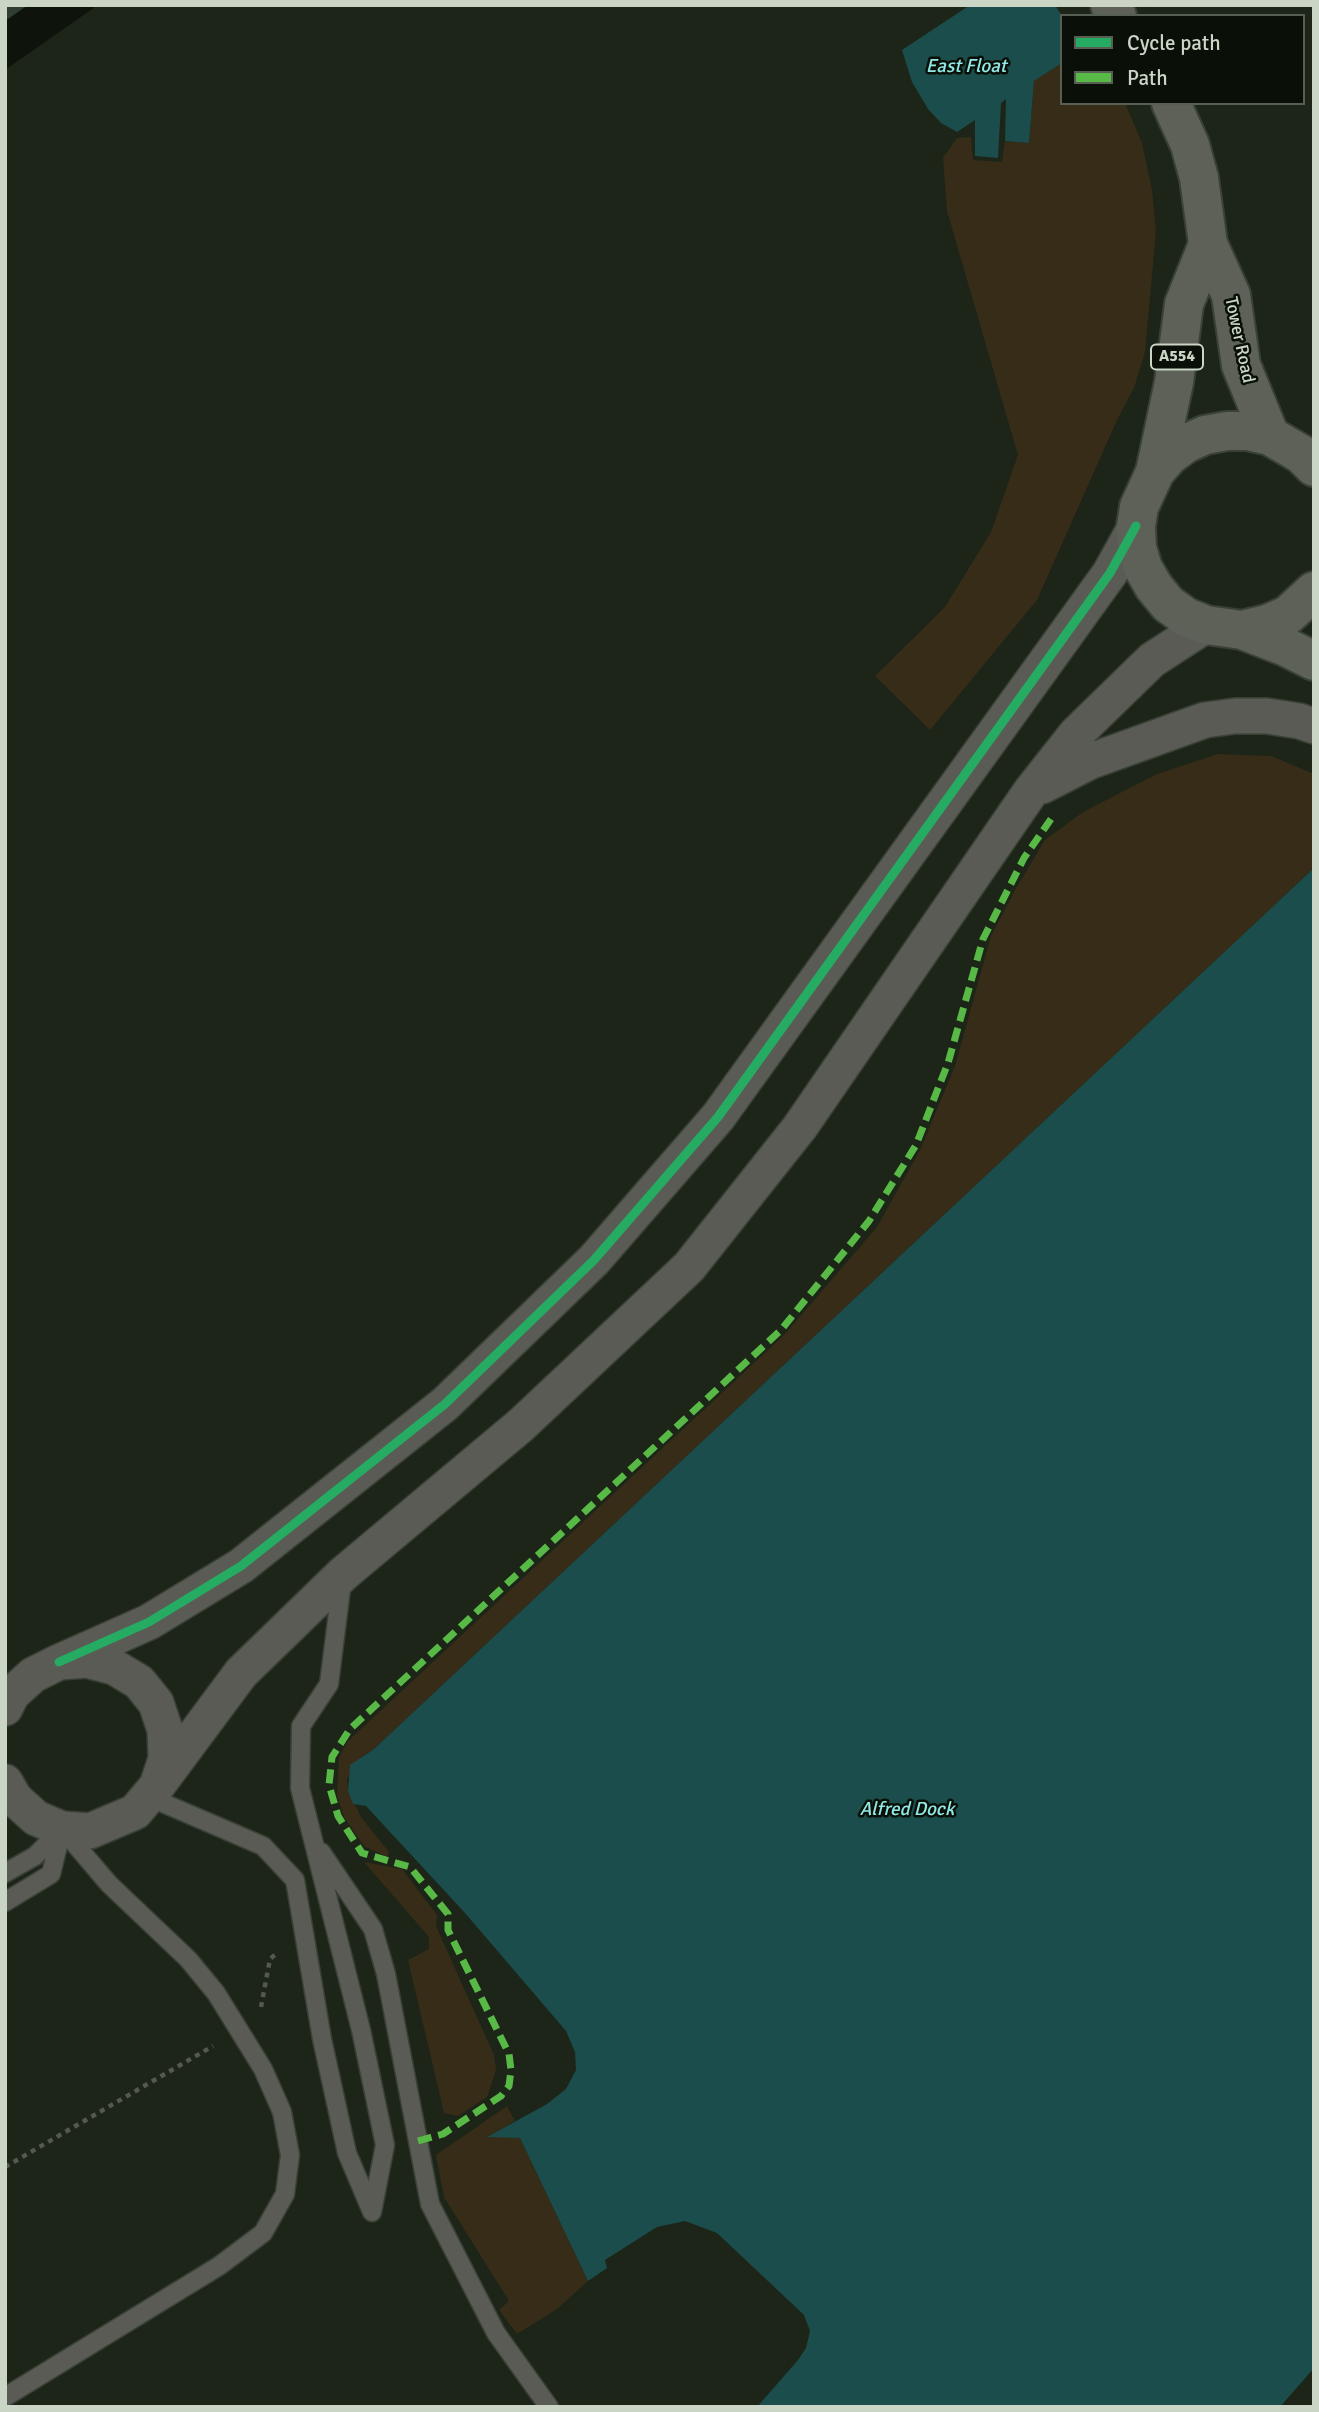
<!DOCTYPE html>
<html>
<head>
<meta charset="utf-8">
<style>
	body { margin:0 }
	#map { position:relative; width:1319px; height:2412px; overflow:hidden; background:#1c2518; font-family:Signika,sans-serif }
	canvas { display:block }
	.frame { position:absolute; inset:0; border:7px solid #cad5c6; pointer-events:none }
	.legend { position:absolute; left:1060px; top:14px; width:245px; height:91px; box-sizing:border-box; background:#0a1007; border:2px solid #575f53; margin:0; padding:9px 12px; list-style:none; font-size:21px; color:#cad5c6 }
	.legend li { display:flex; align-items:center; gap:14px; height:35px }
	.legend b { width:35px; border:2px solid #575f53 }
</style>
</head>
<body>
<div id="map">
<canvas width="1319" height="2412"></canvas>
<div class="frame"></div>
<ul class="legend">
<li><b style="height:9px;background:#26ab63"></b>Cycle path</li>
<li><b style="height:9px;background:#58b947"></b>Path</li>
</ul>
</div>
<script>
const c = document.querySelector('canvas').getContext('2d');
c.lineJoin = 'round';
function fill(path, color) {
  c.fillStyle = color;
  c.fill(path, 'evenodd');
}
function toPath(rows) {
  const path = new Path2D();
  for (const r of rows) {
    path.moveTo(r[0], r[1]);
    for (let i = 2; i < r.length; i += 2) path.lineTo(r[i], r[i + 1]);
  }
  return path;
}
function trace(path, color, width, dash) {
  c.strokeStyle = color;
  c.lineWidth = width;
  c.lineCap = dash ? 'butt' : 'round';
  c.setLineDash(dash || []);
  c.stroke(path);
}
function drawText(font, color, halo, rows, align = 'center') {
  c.font = font + ' Signika,sans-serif';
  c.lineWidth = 5;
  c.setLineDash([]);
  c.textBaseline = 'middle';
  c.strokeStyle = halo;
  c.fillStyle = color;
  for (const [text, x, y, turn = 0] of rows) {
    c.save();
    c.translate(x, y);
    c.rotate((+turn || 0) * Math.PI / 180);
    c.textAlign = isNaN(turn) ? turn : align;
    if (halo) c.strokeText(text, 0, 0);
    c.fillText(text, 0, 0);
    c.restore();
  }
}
const green = toPath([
	[1062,63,1062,103,1125,103,1142,143,1152,190,1156,231,1145,352,1134,388,1117,420,1037,600,930,730,875,676,945,607,991,532,1018,455,947,211,943,158,957,138,971,137,973,160,1002,162,1005,141,1029,143,1034,81],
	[1218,754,1271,756,1314,774,1314,868,374,1749,361,1757,347,1779,348,1791,361,1817,389,1852,387,1857,364,1846,344,1817,337,1795,339,1757,348,1741,784,1335,877,1227,920,1150,955,1066,991,936,1015,890,1045,840,1083,812,1157,774],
	[364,1862,402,1869,437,1915,436,1926,494,2055,496,2070,487,2097,458,2116,444,2113,408,1960,429,1949,429,1937],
	[507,2106,515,2121,489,2136,520,2138,588,2281,557,2309,517,2334,499,2310,509,2301,444,2197,436,2155]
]);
const water = toPath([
	[970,5,1150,5,1062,16,1062,63,1034,81,1029,143,1005,141,1006,99,1001,103,998,158,975,156,975,120,957,132,941,123,928,109,912,82,902,50],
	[1314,868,1314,2368,1280,2407,757,2407,798,2360,806,2348,810,2331,804,2315,717,2233,685,2221,657,2227,605,2260,607,2268,588,2281,520,2138,487,2137,547,2104,566,2089,576,2070,575,2052,566,2031,465,1913,366,1806,353,1804,348,1791,350,1765,374,1749]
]);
const pier = toPath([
	[1055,5,1154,5,1140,16,1062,16]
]);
const shadow = toPath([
	[5,5,98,5,5,70]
]);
const building = toPath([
	[5,5,28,5,5,21]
]);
const path = toPath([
	[261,2007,270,1959,277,1953],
	[5,2167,213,2046]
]);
const lane = toPath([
	[342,1581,329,1684,301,1726,300,1788,361,2030,385,2145,372,2212],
	[149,1797,263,1846,295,1880,322,2039,347,2153,372,2212],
	[321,1852,373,1929,386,1974,430,2204,496,2333,549,2407],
	[5,1873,35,1856,62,1829],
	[5,1902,51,1874,62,1829],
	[5,2397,219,2266,263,2233,285,2194,290,2155,282,2112,263,2069,216,1993,188,1959,109,1884,63,1830]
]);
const street = toPath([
	[1042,786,1091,761,1205,720,1235,716,1267,716,1299,721,1314,726],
	[59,1662,149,1622,241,1566,445,1404,594,1260,718,1117,1110,573,1136,526],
	[5,1708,12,1694,33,1675,59,1662,87,1660,114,1667,139,1682,156,1703,165,1730,166,1759,157,1786,135,1812,90,1831,62,1829,36,1818,15,1799,5,1782],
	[157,1786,241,1673,343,1574,521,1425,689,1267,800,1127,1031,791,1076,734,1152,660,1206,625]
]);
const highway = toPath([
	[1110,5,1117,16],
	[1171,103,1190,145,1199,178,1208,244,1231,295,1241,365,1270,436],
	[1314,467,1301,454,1270,436,1247,431,1227,431,1205,435,1185,444,1169,456,1155,472,1139,507,1136,526,1137,548,1143,568,1154,587,1168,604,1186,617,1206,625,1242,630,1267,624,1288,615,1314,591],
	[1155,472,1174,382,1184,304,1208,244],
	[1242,630,1286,647,1314,661]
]);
const quiet = toPath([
	[418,2141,443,2134,501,2096,509,2086,511,2070,509,2054,448,1930,448,1914,410,1867,362,1853,338,1816,329,1785,332,1757,350,1729,781,1330,869,1221,916,1145,948,1063,983,939,1024,858,1051,819]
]);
const cycleway = toPath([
	[59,1662,149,1622,241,1566,445,1404,594,1260,718,1117,1110,573,1136,526]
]);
const shields = [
	[1177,357,52]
];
const shieldNames = [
	["A554",1177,357]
];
const streetNames = [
	["Tower Road",1239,340,78]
];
const waterNames = [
	["East Float",966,67],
	["Alfred Dock",907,1810]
];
fill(green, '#372c17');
fill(water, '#1a4d4b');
fill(pier, '#1c2518');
fill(shadow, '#0007');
fill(building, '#303d32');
trace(lane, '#394035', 21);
trace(street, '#394035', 38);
trace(highway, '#394035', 42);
trace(path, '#555851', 4.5, [5, 5]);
trace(lane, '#595b54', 18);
trace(street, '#595b54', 35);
trace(highway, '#5d6157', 38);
trace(quiet, '#58b947', 7, [14, 7]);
trace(cycleway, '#26ab63', 9);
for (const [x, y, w] of shields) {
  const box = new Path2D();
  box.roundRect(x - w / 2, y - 12.5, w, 25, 5);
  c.fillStyle = '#0a1007';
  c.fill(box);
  trace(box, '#cad5c6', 2);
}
drawText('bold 16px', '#cad5c6', null, shieldNames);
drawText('18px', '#cad5c6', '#0a1007', streetNames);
drawText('italic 19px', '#90e9e7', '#0a1007', waterNames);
</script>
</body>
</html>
